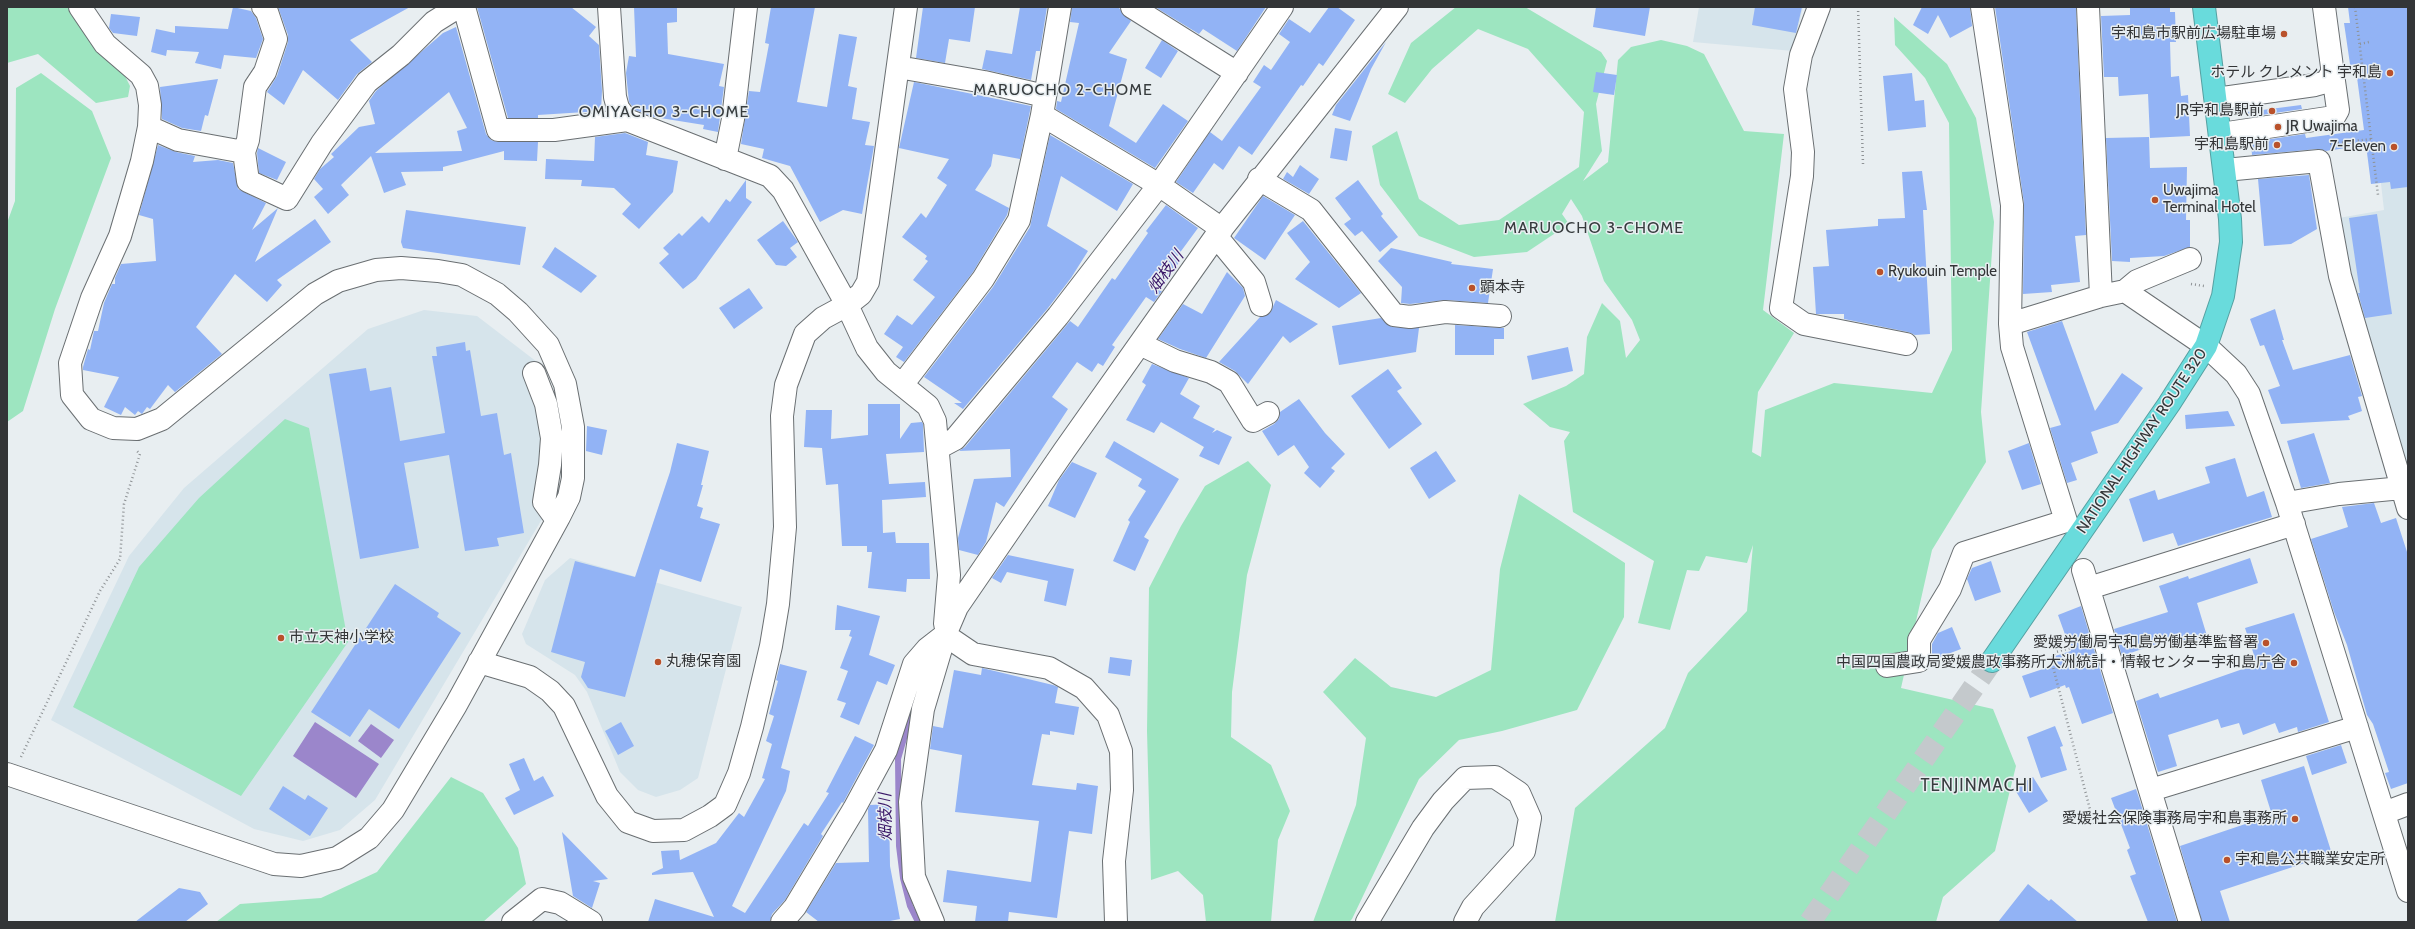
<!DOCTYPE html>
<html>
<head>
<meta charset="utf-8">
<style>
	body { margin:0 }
	#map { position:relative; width:2415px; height:929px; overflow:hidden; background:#e8eef1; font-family:Cabin,sans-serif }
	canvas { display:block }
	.frame { position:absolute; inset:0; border:8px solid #333537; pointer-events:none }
</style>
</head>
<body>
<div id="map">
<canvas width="2415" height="929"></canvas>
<div class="frame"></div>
</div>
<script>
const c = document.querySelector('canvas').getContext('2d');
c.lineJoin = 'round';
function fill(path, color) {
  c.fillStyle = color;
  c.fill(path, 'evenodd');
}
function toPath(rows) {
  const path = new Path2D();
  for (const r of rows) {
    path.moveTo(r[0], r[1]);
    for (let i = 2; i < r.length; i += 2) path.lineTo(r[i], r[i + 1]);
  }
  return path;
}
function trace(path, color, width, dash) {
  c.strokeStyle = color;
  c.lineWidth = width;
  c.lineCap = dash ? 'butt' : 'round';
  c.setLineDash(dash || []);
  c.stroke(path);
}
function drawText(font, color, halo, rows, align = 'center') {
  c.font = font + ' Cabin,"Noto Sans JP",sans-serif';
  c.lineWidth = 3;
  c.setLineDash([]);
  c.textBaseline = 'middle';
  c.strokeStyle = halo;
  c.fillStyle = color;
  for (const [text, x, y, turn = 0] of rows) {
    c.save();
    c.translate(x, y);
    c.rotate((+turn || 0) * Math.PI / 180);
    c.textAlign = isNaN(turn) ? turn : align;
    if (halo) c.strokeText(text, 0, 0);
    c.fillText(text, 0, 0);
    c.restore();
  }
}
const built = toPath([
	[1699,7,1803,7,1793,51,1693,42],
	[2361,7,2408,7,2408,476,2363,334,2339,218,2384,210],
	[424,310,477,316,537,362,554,399,545,514,375,800,340,830,303,841,254,829,51,720,129,556,184,488,368,329],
	[570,558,742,607,698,778,680,790,656,797,638,790,620,772,587,692,575,675,526,644,522,634,545,580]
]);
const green = toPath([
	[7,7,72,7,121,68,130,86,128,97,96,103,38,54,7,63],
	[1456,7,1525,7,1601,52,1607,61,1596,104,1602,151,1583,181,1608,162,1618,60,1631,47,1661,40,1687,46,1704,54,1744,131,1784,134,1763,310,1794,333,1758,392,1752,452,1761,457,1765,410,1834,383,1932,393,1952,350,1949,123,1925,78,1895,45,1894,17,1947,64,1976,118,1994,222,1981,412,1986,462,1932,550,1901,688,1993,709,2016,766,1995,851,1943,897,1936,922,1555,922,1575,808,1665,728,1688,673,1747,611,1753,545,1747,563,1706,556,1699,571,1687,570,1670,630,1638,623,1654,561,1573,512,1564,441,1570,432,1550,427,1523,404,1566,386,1584,374,1587,337,1602,303,1620,321,1626,358,1640,340,1632,320,1604,281,1582,216,1571,199,1562,214,1569,224,1527,252,1474,257,1419,236,1380,185,1372,146,1397,131,1419,199,1459,225,1499,220,1579,167,1584,112,1528,49,1478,29,1432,69,1405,103,1388,94,1411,43],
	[41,73,92,111,111,158,55,309,23,411,7,422,7,223,15,201,16,88],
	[285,419,309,428,348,642,241,796,73,707,139,567,199,498],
	[1248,461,1271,485,1247,575,1232,692,1231,737,1271,765,1290,811,1278,840,1271,922,1206,922,1203,895,1178,871,1151,880,1147,731,1149,588,1181,526,1205,486],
	[1519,494,1625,563,1624,617,1577,710,1502,731,1459,740,1419,779,1352,919,1349,922,1313,922,1356,805,1366,738,1323,692,1355,658,1391,687,1436,697,1491,670,1500,569],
	[451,777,483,793,518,848,526,884,483,922,216,922,240,904,321,898,377,872]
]);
const water = toPath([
	[315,722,379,764,356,798,293,756],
	[371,724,394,740,381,758,358,741]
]);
const stream = toPath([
	[912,711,898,759,899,846,903,878,910,906,918,922]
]);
const building = toPath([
	[233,7,251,11,256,18,263,39,256,58,224,55,221,69,195,63,199,52,167,50,166,56,151,52,156,29,175,33,175,26,228,29],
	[278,7,410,7,350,40,372,62,357,74,338,100,303,70,284,105,267,92,277,76,288,42,288,35],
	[477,7,571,7,596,27,589,36,599,45,602,91,601,111,538,115,538,118,508,118],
	[634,7,677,7,677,22,667,23,668,54,724,64,719,86,724,87,718,132,703,129,704,125,654,117,635,110,629,102,626,73,629,56,636,57],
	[771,7,815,7,797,102,827,107,839,34,857,37,848,86,857,88,852,119,870,122,865,145,874,146,862,214,843,210,820,222,790,166,762,158,764,149,741,144,749,91,760,92,769,44,765,43],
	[923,7,975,7,970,42,949,39,945,63,916,58],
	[1020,7,1047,7,1040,51,1036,51,1031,80,982,69,986,50,1012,54],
	[1072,7,1118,7,1131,21,1109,53,1127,59,1109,126,1136,143,1163,104,1188,121,1155,168,1056,109,1057,101,1061,102,1079,23,1070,22],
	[1155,7,1266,7,1237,51,1203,29,1199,34],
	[1329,7,1337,7,1355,20,1323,66,1319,63,1303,86,1301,85,1252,155,1239,146,1223,170,1214,163,1193,193,1176,182,1210,132,1222,141,1261,87,1253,82,1264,65,1271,70,1290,42,1279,34,1289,19,1310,33],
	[1596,7,1650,7,1645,36,1593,27],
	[1755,7,1802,7,1796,33,1752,25],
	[1922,7,1970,7,1972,26,1950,38,1938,15,1928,34,1913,25],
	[1995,7,2076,7,2086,235,2075,236,2080,282,2051,285,2052,292,2023,294,2024,203],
	[2130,7,2170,7,2170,12,2175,12,2176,42,2170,42,2171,77,2179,76,2181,96,2188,95,2190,136,2150,138,2148,94,2119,96,2118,77,2104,77,2101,16,2130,15],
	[2348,7,2408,7,2408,187,2391,189,2390,182,2371,184,2366,145,2326,151,2318,149,2252,155,2251,142,2305,134,2306,138,2364,130,2356,70,2351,71,2344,23,2350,23],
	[111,14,140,17,137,36,113,33,109,28],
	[456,27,486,134,491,140,498,142,538,142,537,161,504,160,504,151,443,167,443,171,401,172,406,185,384,193,371,156,341,185,349,195,328,214,314,197,323,189,314,179,320,169,334,157,331,154,359,127,375,124,369,101,376,91,443,33],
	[449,92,467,128,457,131,462,151,375,153],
	[1162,40,1178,51,1161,78,1145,68],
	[1386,42,1371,69,1350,121,1332,115,1336,105],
	[1596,72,1617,75,1614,95,1593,92],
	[1912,73,1915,101,1924,100,1926,127,1888,131,1883,76],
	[218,79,208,116,205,115,201,131,182,128,162,119,160,87],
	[914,82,1031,106,1020,159,993,154,991,166,975,190,1009,208,1007,215,973,272,904,362,896,357,903,347,884,334,897,315,912,325,935,297,913,280,928,261,925,259,927,256,902,237,921,213,926,218,947,185,937,178,949,159,899,148],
	[2301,105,2302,109,2248,117,2247,112],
	[1335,128,1352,131,1347,161,1330,158],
	[625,133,648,142,646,155,678,161,673,192,639,229,622,214,631,204,614,188,581,186,582,180,545,179,546,159,594,161,595,137],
	[1050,135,1133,184,1117,211,1061,176,1047,226,1088,251,1071,278,1048,308,963,409,954,403,962,403,924,377,993,287,1030,227],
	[2149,137,2150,168,2187,167,2186,220,2190,220,2190,247,2164,256,2130,258,2130,262,2112,261,2106,138],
	[158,145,176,152,195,156,193,162,218,160,233,163,238,189,266,203,252,230,278,208,255,262,315,219,331,242,277,280,282,285,267,302,235,274,196,327,222,354,175,392,168,385,150,409,147,407,142,414,138,411,135,415,125,407,121,415,104,407,119,377,83,370,83,367,88,349,90,350,94,331,98,331,104,303,112,284,115,284,115,278,121,264,156,261,153,219,139,215],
	[258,148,286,162,277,180,259,173,257,153],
	[1300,165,1319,179,1309,194,1283,179,1287,172,1293,177],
	[1922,171,1927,210,1923,210,1930,334,1915,335,1908,332,1844,319,1844,314,1816,314,1813,267,1829,266,1826,230,1878,226,1878,219,1905,218,1902,172],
	[2309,175,2317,229,2291,244,2264,246,2258,179],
	[746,180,746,198,752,202,696,279,683,289,659,263,669,254,663,248,679,233,682,236,702,216,709,223,726,199,730,202],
	[1358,180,1383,214,1381,216,1398,237,1380,252,1362,231,1355,236,1344,224,1351,219,1335,198],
	[1263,196,1295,215,1265,260,1234,238],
	[1166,205,1198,228,1176,258,1180,261,1159,290,1162,291,1154,302,1146,297,1112,345,1115,347,1103,366,1098,363,1092,372,1077,362,1052,397,1068,409,1004,507,996,502,986,542,978,555,959,550,958,538,974,479,1011,477,1010,449,959,451,965,447,1070,321,1078,327,1112,278,1115,280,1148,233,1146,231],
	[406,210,526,227,520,265,403,248,401,242],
	[2377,214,2392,314,2365,318,2358,293,2360,293,2349,218],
	[783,221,798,242,790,248,797,257,786,266,776,265,757,240],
	[1303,221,1361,293,1339,308,1295,279,1310,262,1287,233],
	[555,247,597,276,581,293,542,267],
	[1391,248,1452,262,1451,264,1493,269,1488,303,1446,300,1410,304,1401,303,1402,287,1378,261],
	[1227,272,1243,288,1245,296,1206,358,1180,349,1158,339,1183,304,1202,314],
	[749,288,763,308,734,329,719,308],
	[1276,300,1318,324,1290,343,1283,336,1248,384,1235,371,1219,362,1260,317,1270,313],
	[2275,309,2284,340,2282,340,2293,370,2350,355,2362,396,2358,397,2362,411,2348,416,2350,420,2281,424,2268,390,2280,386,2264,345,2260,346,2250,319],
	[1381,318,1392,327,1419,328,1416,352,1339,365,1332,326],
	[2062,321,2095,411,2122,373,2143,388,2118,423,2091,432,2098,453,2071,463,2077,480,2067,483,2050,428,2061,425,2027,332],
	[1455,325,1504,328,1504,339,1494,339,1494,355,1455,355],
	[465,342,466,351,470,350,481,416,497,413,504,455,511,453,524,533,497,538,499,546,465,551,449,455,404,463,419,548,360,559,329,374,366,368,370,391,391,387,400,441,445,433,432,356,437,356,436,347],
	[1568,347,1573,371,1532,380,1527,356],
	[1152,364,1189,378,1180,394,1200,406,1193,418,1215,429,1212,433,1217,430,1232,437,1219,465,1199,456,1204,447,1161,422,1154,433,1126,420,1146,385,1142,382],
	[1388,369,1402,388,1397,391,1422,424,1389,449,1351,396],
	[1299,399,1325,433,1345,454,1331,468,1335,471,1320,488,1304,473,1309,467,1294,445,1278,456,1262,431,1274,424,1279,419,1280,412],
	[868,404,900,404,900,439,911,423,922,422,923,424,924,452,886,454,889,484,925,482,926,497,882,500,883,533,895,532,896,543,929,543,930,579,907,579,906,592,868,588,872,552,867,552,867,546,842,546,838,484,826,485,822,448,804,447,806,410,832,410,831,439,868,435],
	[2228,411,2235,426,2186,429,2185,415],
	[587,426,607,430,602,455,586,451],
	[2314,433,2330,483,2301,488,2287,441],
	[1114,441,1179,479,1144,537,1149,540,1135,571,1113,561,1130,522,1128,520,1146,491,1138,486,1142,479,1105,457],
	[677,443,709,451,701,485,703,485,697,506,703,508,700,518,720,524,701,582,660,569,625,697,588,688,581,677,585,662,551,652,575,561,635,577,670,472],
	[2029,443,2041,484,2022,490,2008,451],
	[1436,451,1456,481,1429,499,1410,468],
	[2235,458,2247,497,2264,491,2272,517,2178,546,2173,533,2143,542,2129,499,2155,490,2158,500,2210,483,2205,467],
	[1072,462,1097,473,1075,518,1048,506,1059,480],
	[2374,503,2381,523,2396,518,2408,555,2408,783,2391,789,2385,773,2389,772,2373,724,2367,715,2347,645,2334,612,2311,539,2348,527,2342,507],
	[1008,555,1074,569,1066,606,1044,601,1048,581,1007,572,1001,583,992,578],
	[2250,558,2258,583,2197,603,2207,636,2182,644,2179,636,2122,656,2114,629,2168,612,2159,586,2188,576,2189,579],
	[1991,561,2001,592,1975,601,1967,579,1972,568],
	[395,584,439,613,437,617,461,633,399,729,369,709,350,737,311,712],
	[837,605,880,616,869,655,895,665,887,685,877,681,859,725,840,717,846,703,837,700,848,671,840,668,852,637,849,636,851,630,835,630],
	[2081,606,2113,713,2082,724,2069,687,2066,688,2065,685,2030,698,2022,676,2058,664,2055,656,2071,651,2058,615],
	[2294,613,2329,722,2298,732,2297,727,2279,733,2275,723,2243,735,2239,723,2221,728,2218,719,2168,735,2177,766,2158,772,2136,701,2158,693,2160,698,2257,664,2245,628],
	[1952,627,1961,649,1932,660,1932,644,1938,633],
	[1110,657,1132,660,1130,676,1108,673],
	[780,664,807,671,781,768,790,771,786,791,732,906,745,913,804,823,808,826,829,793,826,792,855,736,874,745,843,803,842,802,821,834,823,836,785,900,772,914,770,922,648,922,655,899,714,917,693,872,652,875,652,873,663,868,661,851,679,850,680,860,716,843,739,813,744,817,765,779,762,778,772,744,766,741,774,716,769,714,778,681,776,680],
	[982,668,1053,685,1058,687,1055,703,1079,707,1074,735,1050,731,1050,735,1042,734,1032,785,1076,790,1077,783,1098,786,1092,834,1069,831,1057,918,1009,912,1008,922,975,922,977,906,943,902,947,870,1031,882,1039,821,955,812,962,755,930,749,933,726,943,728,954,670,981,675],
	[621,722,634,746,618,755,605,731],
	[2055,726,2063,746,2060,747,2067,770,2041,778,2027,737],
	[2341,745,2347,763,2312,775,2306,756],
	[524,758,534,781,543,776,554,796,514,815,505,798,520,790,509,764],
	[2304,766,2332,854,2220,891,2230,922,2202,922,2180,846,2272,815,2261,780],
	[2033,777,2048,801,2029,813,2014,788],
	[283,786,305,800,308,795,328,808,310,836,269,809],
	[2136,789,2139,798,2177,922,2148,922,2130,876,2136,874,2127,850,2130,848,2111,798],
	[889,804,890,866,900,919,885,922,819,922,806,912,836,863,869,862,868,809,870,805],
	[562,832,608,879,593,881,600,883,592,908,573,896],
	[2028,884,2049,901,2051,899,2078,922,1998,922],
	[179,888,200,892,208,904,185,922,135,922]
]);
const highwayTunnel = toPath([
	[1810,922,1992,661]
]);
const path = toPath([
	[1858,7,1863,164],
	[2355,7,2378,195],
	[2360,44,2369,42],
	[2330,144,2371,139],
	[2191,284,2204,286],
	[2085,644,2056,652,2051,659,2094,825],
	[21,757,100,591,120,559,124,504,140,454,136,450]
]);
const minor = toPath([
	[464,7,498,130,554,130,627,120,770,176,783,190,847,305,867,348,886,372,928,406,935,421,949,575,945,624],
	[609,7,615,97,618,108,627,120],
	[1060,7,1042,115,1159,185,1222,229],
	[1132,7,1237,73],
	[1819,7,1801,55,1795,89,1803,152,1802,176,1781,308,1804,324,1906,344],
	[2088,7,2101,296],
	[898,67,984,82,1045,96],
	[2216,99,2315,85,2326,82,2332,73,2332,67,2324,7],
	[149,127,178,140,244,152,248,181,287,199,322,143,367,82,401,55,434,22,458,7],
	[2221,134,2334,117,2338,110,2332,67],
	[244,152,248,140,255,87,265,72,276,39,267,12,263,7],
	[725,159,733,119,746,7],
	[2225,170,2319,161,2340,276,2408,508],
	[1259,179,1311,210,1394,315,1410,317,1445,312,1500,316],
	[1216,236,1254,282,1261,305],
	[2125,291,2137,281,2190,259],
	[2010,324,2101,296,2125,291,2206,346,2236,374,2249,394,2287,503,2408,891],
	[1140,344,1175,361,1211,372,1229,382,1253,421,1268,413],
	[534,373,546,404,552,438,550,465,544,502,557,520],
	[902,385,983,279,1019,220,1042,115],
	[938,448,955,439,1058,316,1159,185,1282,7],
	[2287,503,2339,494,2402,488],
	[2083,570,2190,922],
	[2089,588,2294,524],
	[945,635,973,654,1049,668,1084,688,1108,715,1121,751,1122,790,1114,861,1116,922],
	[479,662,530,677,550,691,564,706,607,796,628,822,653,831,684,830,710,816,725,805,739,773,752,727,771,646,778,604,785,527,782,416,786,385,805,334,823,318,847,305,861,294,868,282,906,7],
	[1887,666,1919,661,1919,640,1950,589,1964,553,2066,521,2012,347,2010,324,2012,205,1982,7],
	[7,774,274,864,301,866,337,858,369,838,393,810,456,705,559,517,569,497,573,478,573,427,565,384,548,345,518,312,497,294,462,275,438,271,401,268,376,270,338,281,315,294,162,419,137,429,113,428,91,419,72,395,70,363,92,298,120,236,142,161,149,127,150,105,147,86,141,75,105,44,80,7],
	[2151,790,2357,727],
	[2384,813,2408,804],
	[513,922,542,899,560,903,591,922],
	[782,922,795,907,854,809,886,750,914,664,927,649,945,635],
	[933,922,914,877,910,802,923,709,945,635,957,607,1064,451,1216,236,1397,7],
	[1367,922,1423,828,1443,801,1465,778,1495,777,1519,793,1530,818,1524,851,1473,907,1465,922]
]);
const highway = toPath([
	[1992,661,2169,404,2206,346,2223,296,2231,242,2230,219,2204,7]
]);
const markers = [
	[2284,34,4,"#b9512b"],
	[2390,73,4,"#b9512b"],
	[2272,111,4,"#b9512b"],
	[2278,127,4,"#b9512b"],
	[2277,145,4,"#b9512b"],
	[2394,147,4,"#b9512b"],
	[2155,200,4,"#b9512b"],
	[1880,272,4,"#b9512b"],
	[1472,288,4,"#b9512b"],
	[281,638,4,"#b9512b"],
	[2266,643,4,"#b9512b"],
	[658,662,4,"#b9512b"],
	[2294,663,4,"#b9512b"],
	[2295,819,4,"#b9512b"],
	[2227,860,4,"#b9512b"]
];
const poiNames = [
	["宇和島市駅前広場駐車場",2276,34],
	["ホテル クレメント 宇和島",2382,73],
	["JR宇和島駅前",2264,111],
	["JR Uwajima",2286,127,"left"],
	["宇和島駅前",2269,145],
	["7-Eleven",2386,147],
	["Uwajima",2163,191,"left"],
	["Terminal Hotel",2163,208,"left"],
	["Ryukouin Temple",1888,272,"left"],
	["顕本寺",1480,288,"left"],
	["市立天神小学校",289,638,"left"],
	["愛媛労働局宇和島労働基準監督署",2258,643],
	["丸穂保育園",666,662,"left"],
	["中国四国農政局愛媛農政事務所大洲統計・情報センター宇和島庁舎",2286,663],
	["愛媛社会保険事務局宇和島事務所",2287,819],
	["宇和島公共職業安定所",2235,860,"left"]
];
const streetNames = [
	["NATIONAL HIGHWAY ROUTE 320",2142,441,-56]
];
const neighbourhoodNames = [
	["MARUOCHO 2-CHOME",1063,90],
	["OMIYACHO 3-CHOME",664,112],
	["MARUOCHO 3-CHOME",1594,228]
];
const waterNames = [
	["畑枝川",1166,272,-54],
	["畑枝川",886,817,-91]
];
const quarterNames = [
	["TENJINMACHI",1977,786]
];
fill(built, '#d6e4eb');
fill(green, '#9de5c0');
fill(water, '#9b86cb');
trace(stream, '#9b86cb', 6);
fill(building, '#92b3f5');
trace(highwayTunnel, '#c4c9cc', 22, [22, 11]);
trace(minor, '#6a6f72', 24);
trace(highway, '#56a1a2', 24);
trace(path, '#8e9295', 2.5, [1, 3]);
trace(minor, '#fff', 22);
trace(highway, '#69dbdc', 22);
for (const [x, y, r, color] of markers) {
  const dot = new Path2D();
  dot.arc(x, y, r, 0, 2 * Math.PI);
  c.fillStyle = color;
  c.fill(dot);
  trace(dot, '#e8eef1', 1.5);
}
drawText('15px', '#333537', '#e8eef1', poiNames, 'right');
drawText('15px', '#333537', '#e8eef1', streetNames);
c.letterSpacing = '1px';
drawText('16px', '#373c3e', '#e8eef1', neighbourhoodNames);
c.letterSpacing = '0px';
drawText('italic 16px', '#391667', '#e8eef1', waterNames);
c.letterSpacing = '1px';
drawText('17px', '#373c3e', '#e8eef1', quarterNames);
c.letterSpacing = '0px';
</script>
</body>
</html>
